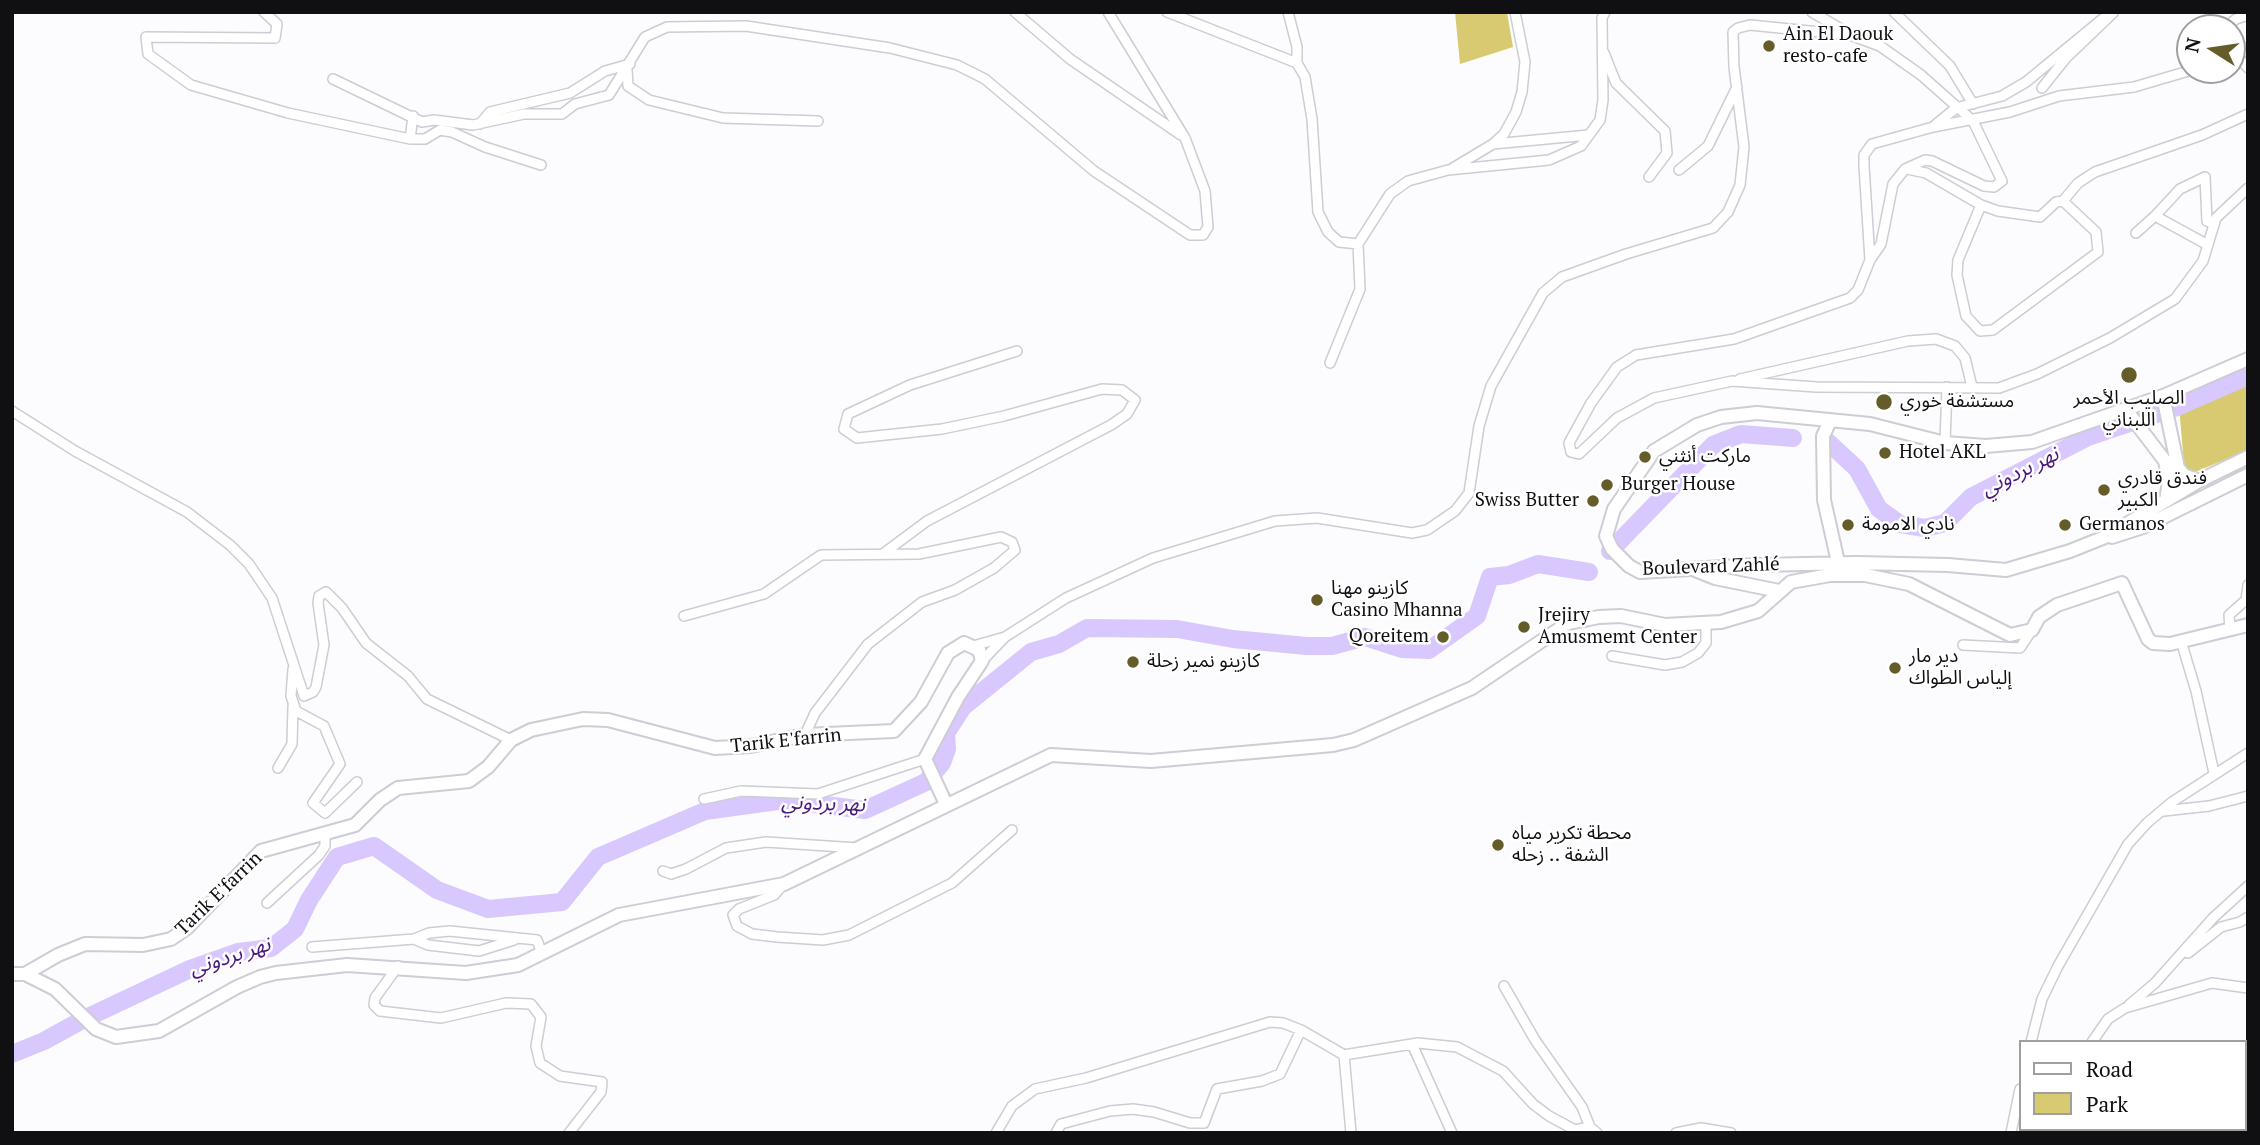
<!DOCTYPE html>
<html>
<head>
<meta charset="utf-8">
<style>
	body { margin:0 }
	#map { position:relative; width:2260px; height:1145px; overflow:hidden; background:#fcfbfe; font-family:"PT Serif",serif }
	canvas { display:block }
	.frame { position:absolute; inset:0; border:14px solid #100f11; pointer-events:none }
	.legend { position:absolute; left:2019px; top:1040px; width:228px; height:91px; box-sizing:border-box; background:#fff; border:2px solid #9f9fa0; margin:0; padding:9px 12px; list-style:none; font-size:21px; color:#100f11 }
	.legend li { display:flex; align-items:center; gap:14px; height:35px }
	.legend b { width:35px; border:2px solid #9f9fa0 }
	.north { position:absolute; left:2176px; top:14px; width:70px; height:70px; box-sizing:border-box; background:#fff; border:2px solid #9f9fa0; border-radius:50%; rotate:282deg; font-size:19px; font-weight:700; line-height:28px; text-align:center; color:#100f11 }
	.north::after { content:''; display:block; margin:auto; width:24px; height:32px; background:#655d29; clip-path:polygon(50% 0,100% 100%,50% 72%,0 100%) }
</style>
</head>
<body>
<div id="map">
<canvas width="2260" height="1145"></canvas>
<div class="frame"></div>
<ul class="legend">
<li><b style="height:9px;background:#fff"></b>Road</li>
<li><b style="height:19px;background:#d8ca70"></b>Park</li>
</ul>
<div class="north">N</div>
</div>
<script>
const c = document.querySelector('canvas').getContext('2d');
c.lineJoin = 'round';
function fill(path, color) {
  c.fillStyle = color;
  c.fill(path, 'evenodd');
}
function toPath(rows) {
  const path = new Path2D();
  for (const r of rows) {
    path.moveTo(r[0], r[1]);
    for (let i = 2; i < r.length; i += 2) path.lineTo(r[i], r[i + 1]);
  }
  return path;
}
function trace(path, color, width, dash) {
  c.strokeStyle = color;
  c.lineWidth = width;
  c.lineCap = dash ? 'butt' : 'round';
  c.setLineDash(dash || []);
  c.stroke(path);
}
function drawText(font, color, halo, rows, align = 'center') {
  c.font = font + ' "PT Serif","Noto Sans Arabic",serif';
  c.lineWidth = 5;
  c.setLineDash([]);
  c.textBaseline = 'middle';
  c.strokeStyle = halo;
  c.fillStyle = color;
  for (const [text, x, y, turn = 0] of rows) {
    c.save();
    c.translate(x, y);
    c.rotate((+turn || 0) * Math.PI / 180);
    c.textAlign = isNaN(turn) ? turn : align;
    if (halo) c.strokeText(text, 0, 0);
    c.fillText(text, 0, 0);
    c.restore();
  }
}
const green = toPath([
	[1455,12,1507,12,1513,47,1460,64],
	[2248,380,2248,450,2193,473,2184,465,2179,405]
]);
const river = toPath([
	[1828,442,1857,469,1879,509,1900,524,1925,528,1945,523,1971,497,2088,437,2177,407,2248,376],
	[1610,551,1713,445,1741,434,1793,438],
	[12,1054,44,1041,84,1019,190,969,238,952,271,948,295,929,309,900,337,857,374,846,437,890,488,909,562,902,598,857,705,811,785,800,865,810,926,782,942,763,947,749,946,733,963,707,1031,652,1059,644,1087,628,1177,629,1233,639,1307,646,1332,646,1365,637,1402,649,1429,650,1477,616,1490,577,1509,575,1538,564,1589,572]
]);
const street = toPath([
	[264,12,277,24,275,38,146,37,148,54,191,85,288,113,410,139,413,116],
	[1015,12,1070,59,1181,135],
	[1167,12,1297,63,1305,77,1312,119,1318,212,1328,232,1339,242,1358,244,1390,194,1408,181,1448,170,1549,160,1581,146,1600,120,1603,100,1602,18,1605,12],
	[1288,12,1297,47,1297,63],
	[1812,12,1846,32],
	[1894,12,1950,66,1973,104],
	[2225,28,2236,19,2248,15],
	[2232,50,2248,68],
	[1604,53,1616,83,1665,131,1667,153,1649,177],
	[2238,57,2248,47],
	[627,69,628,86,649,100,723,118,818,121],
	[333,79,422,122,434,120,473,125,524,114,562,114,575,104,609,95,645,37,667,27,746,26,890,48,957,65,985,79,1094,171,1190,235,1203,235,1208,227,1205,191,1185,138,1108,12],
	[2042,88,2066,58,2113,13],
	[480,124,490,112,570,93,605,71,630,64],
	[1934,126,1956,108,2002,96,2026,82,2111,12],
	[410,139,425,139,440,130,452,132,485,147,541,165],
	[1493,144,1589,135],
	[1453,168,1493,144,1504,134,1516,112,1522,92,1525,62,1515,12],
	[1907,169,1926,173,1981,205,1998,211,2040,217,2056,202,2063,201,2096,232,2098,252,1993,330,1980,331,1966,316,1957,275,1958,260,1981,205],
	[1679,170,1708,146,1737,87],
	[2063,201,2078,183,2095,172,2202,135,2248,114],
	[2136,233,2155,216],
	[2208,245,2155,216,2180,189,2205,177,2207,221,2214,224],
	[1870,260,1864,166,1864,155,1872,144,1933,127,2010,112,2059,96,2134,87,2192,70],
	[1330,363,1360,289,1358,244],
	[1740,379,1908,341,1936,339,1955,346,1965,358,1972,387],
	[12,411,75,451,187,512,230,545,249,564,272,598,304,696,313,692,316,687,324,645,318,603,319,596,326,592,342,608,366,643,408,676,427,699,511,740],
	[1945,443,1947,387],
	[884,553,927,521,1111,425,1127,414,1135,400,1122,390,1102,389,1004,416,942,429,857,438,844,429,848,414,910,385,1017,351],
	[684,616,764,594,821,555,919,554,1001,537,1012,542,1015,550,994,568,955,590,922,602,868,644,815,713,805,735],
	[2230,629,2229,615,2246,600,2248,585],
	[1005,637,1066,598,1153,558,1275,521,1317,518,1412,533,1427,530,1455,511,1469,493,1479,426,1491,386,1543,293,1562,277,1626,254,1713,228,1728,212,1740,185,1744,147,1734,67,1733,32,1738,28,1750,25,1850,35,1880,46,1921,75,1973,121,2002,181,1994,187,1984,186,1932,161,1925,160,1905,169,1893,184,1881,244,1870,260,1858,290,1850,298,1734,339,1636,355,1617,367,1591,403,1569,443,1571,452,1579,454,1617,418,1654,398,1732,381,1816,387,1999,388,2037,374,2110,338,2175,299,2203,261,2216,218,2248,188],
	[2181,641,2196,691,2214,773],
	[1963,645,2020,648,2032,630],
	[973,646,1005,637,982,661],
	[1612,656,1665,665,1682,662,1698,653,1706,643,1706,623],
	[293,669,291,696,296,711,324,726,340,764,313,803,325,813,357,782],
	[278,768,292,744,293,706],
	[704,799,741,791,818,794,925,759],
	[2164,811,2209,806,2248,796],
	[663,871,671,874,686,869,726,848,766,842,858,848],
	[784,884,774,895,739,909,733,915,737,926,752,934,777,937,823,940,849,935,952,883,1012,830],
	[267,903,319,855,325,846,325,832],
	[414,939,428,945,479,951,514,940],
	[312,947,414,939,429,933,450,931,537,940,541,951],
	[2188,953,2221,927,2240,922,2248,917],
	[398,966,375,998,374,1005,380,1011,441,1018,506,1003,531,1004,541,1017,536,1046,540,1063,560,1076,602,1082,601,1092,569,1133],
	[1504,986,1535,1040,1582,1107,1590,1127,1597,1133],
	[2129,1005,2155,983,2213,918,2248,886],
	[2031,1042,2042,999,2058,966,2128,844,2147,823,2172,802,2248,753],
	[2092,1042,2108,1019,2125,1008,2212,983,2248,988],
	[1412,1044,1452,1133],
	[1344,1055,1351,1133],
	[2244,1098,2248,1089],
	[2239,1129,2239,1133],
	[996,1133,1012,1106,1035,1089,1086,1078,1270,1022,1283,1023,1301,1030,1344,1055,1418,1043,1457,1047,1503,1071,1533,1104,1549,1116,1575,1130,1590,1127],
	[1056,1133,1061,1124,1110,1111,1133,1109,1154,1112,1190,1123,1204,1123,1217,1089,1262,1081,1280,1074,1301,1030],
	[1676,1133,1701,1128,1731,1133],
	[2011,1133,2020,1089],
	[2041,1133,2043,1129],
	[2110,1133,2110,1129],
	[2177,1133,2178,1129]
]);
const secondary = toPath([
	[2248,359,2163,396,2032,442,1986,446,1945,443,1870,424,1757,413,1721,417,1697,425,1654,451,1614,509,1606,536,1612,549,1629,566,1640,572,1756,565,1856,563,1948,565,2006,570,2070,551,2105,537,2199,481,2248,457],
	[2163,396,2178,468,2184,475,2199,481],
	[2126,410,2165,461,2169,481,2166,501],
	[1830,421,1823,436,1824,500,1840,571],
	[2112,537,2143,527,2248,475],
	[1695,570,1715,578,1779,591],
	[12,974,25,974,58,955,85,944,143,945,171,939,187,928,261,851,355,825,380,800,398,788,469,781,488,767,511,740,531,730,583,719,608,720,715,748,751,746,805,735,894,731,921,702,948,653,964,643,979,650,982,661,958,697,925,759,946,804],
	[25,974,55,989,96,1029,116,1037,159,1031,237,987,260,977,276,973,347,965,466,973,518,965,619,915,784,884,1051,755,1151,761,1333,745,1354,740,1472,688,1568,623,1599,617,1621,616,1665,625,1721,622,1758,611,1791,582,1830,575,1865,575,1909,584,2010,635,2032,630,2039,617,2057,605,2122,583,2148,639,2153,643,2170,644,2248,625]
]);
const markers = [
	[1769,46,7,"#655d29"],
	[2129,375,9,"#655d29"],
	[1884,402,9,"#655d29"],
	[1885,453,7,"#655d29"],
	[1645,457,7,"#655d29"],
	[1607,485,7,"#655d29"],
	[2104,490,7,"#655d29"],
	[1593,501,7,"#655d29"],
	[1848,525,7,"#655d29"],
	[2065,525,7,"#655d29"],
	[1317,600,7,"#655d29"],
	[1524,627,7,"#655d29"],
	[1443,637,7,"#655d29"],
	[1133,662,7,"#655d29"],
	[1895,668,7,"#655d29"],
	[1498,845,7,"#655d29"]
];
const poiNames = [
	["Ain El Daouk",1783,35],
	["resto-cafe",1783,57],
	["الصليب الأحمر",2129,399,"center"],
	["اللبناني",2129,421,"center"],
	["مستشفة خوري",1900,402],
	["Hotel AKL",1899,453],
	["ماركت أنثني",1659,457],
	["فندق قادري",2118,479],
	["الكبير",2118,501],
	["Burger House",1621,485],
	["Swiss Butter",1579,501,"right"],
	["نادي الامومة",1862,525],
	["Germanos",2079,525],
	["كازينو مهنا",1331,589],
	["Casino Mhanna",1331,611],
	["Jrejiry",1538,616],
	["Amusmemt Center",1538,638],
	["Qoreitem",1429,637,"right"],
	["دير مار",1909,657],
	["إلياس الطواك",1909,679],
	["كازينو نمير زحلة",1147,662],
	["محطة تكرير مياه",1512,834],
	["الشفة .. زحله",1512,856]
];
const streetNames = [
	["Boulevard Zahlé",1711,567,-2],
	["Tarik E'farrin",786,741,-6],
	["Tarik E'farrin",219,894,-44]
];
const waterNames = [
	["نهر بردوني",2020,472,-27],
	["نهر بردوني",823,804,2],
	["نهر بردوني",230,957,-18]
];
fill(green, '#d8ca70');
trace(river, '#d9c8fe', 18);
trace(street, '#ceccd4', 12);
trace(secondary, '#ceccd4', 16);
trace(street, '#fff', 9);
trace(secondary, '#fff', 12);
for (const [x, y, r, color] of markers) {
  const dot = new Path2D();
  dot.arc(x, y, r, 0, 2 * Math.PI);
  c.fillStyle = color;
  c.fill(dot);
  trace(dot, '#fff', 2.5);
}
drawText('19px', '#100f11', '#fff', poiNames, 'left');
drawText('19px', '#100f11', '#fff', streetNames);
drawText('italic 21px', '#49197f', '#fff', waterNames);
</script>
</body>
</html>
